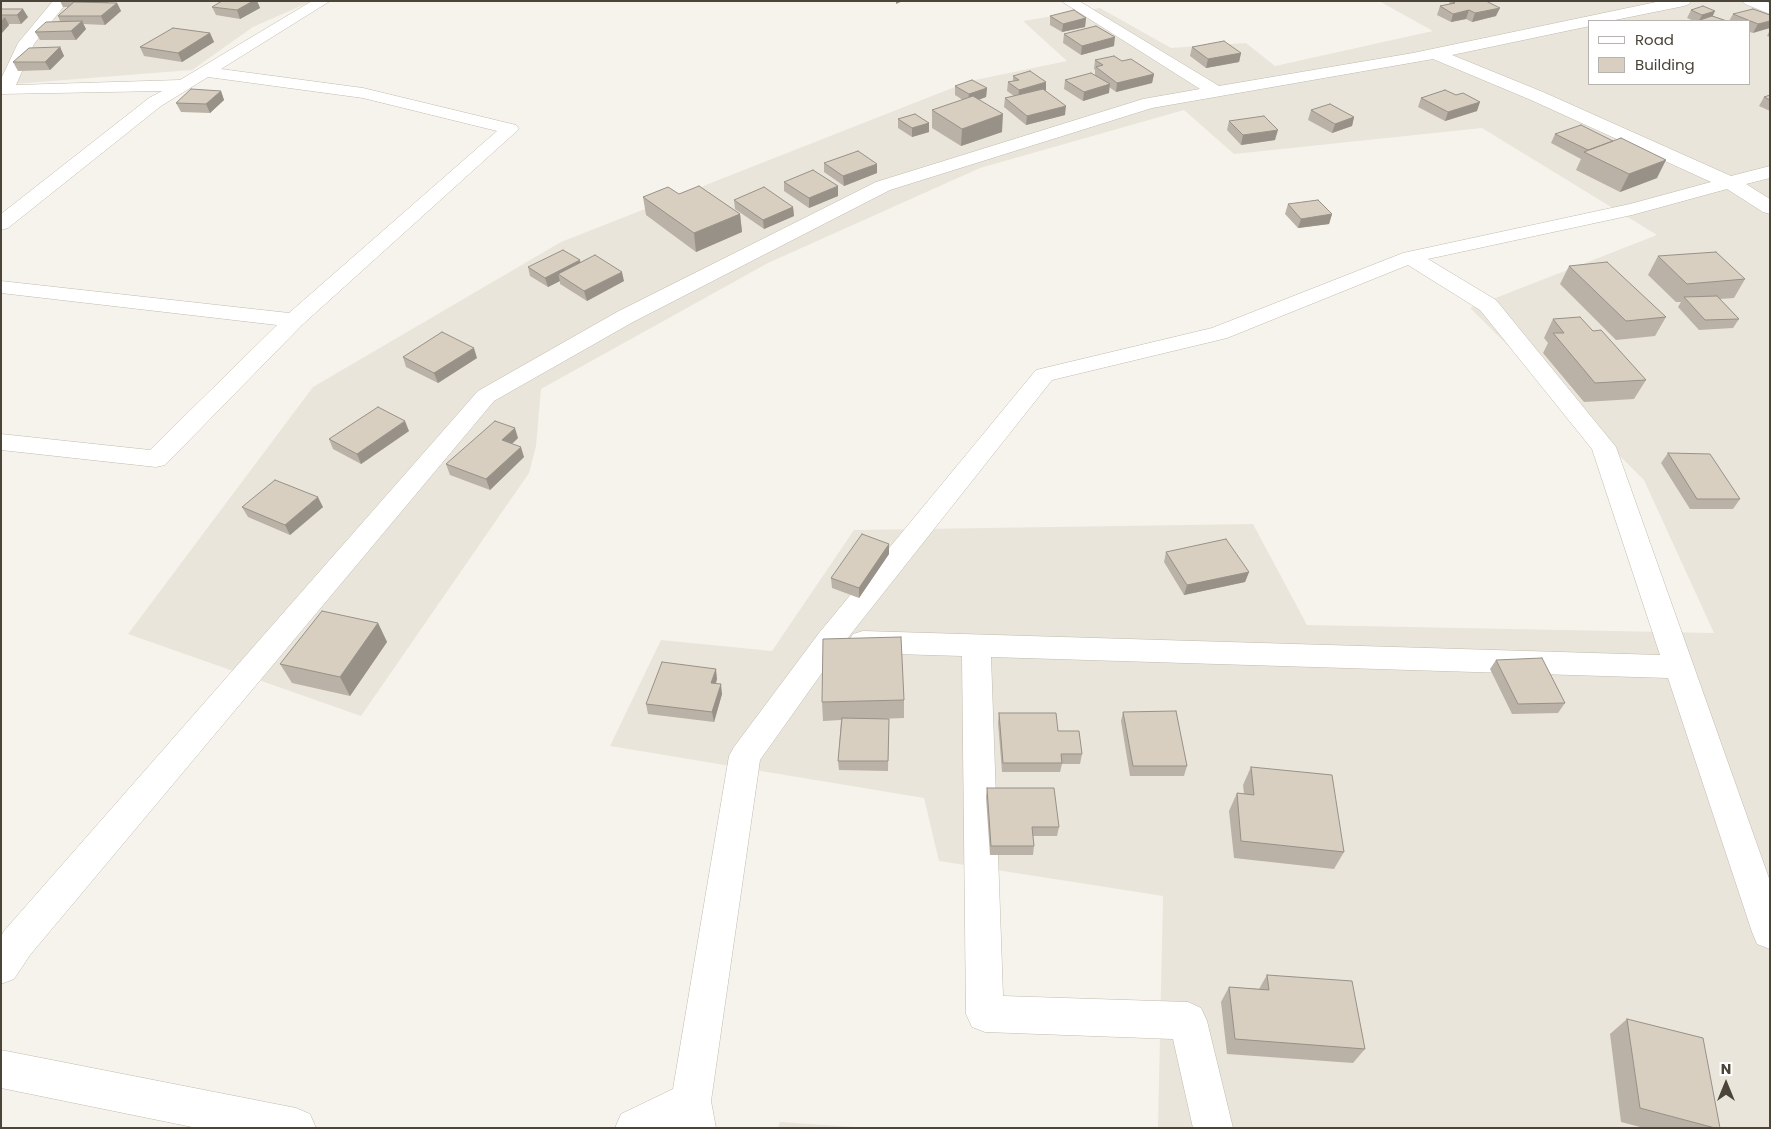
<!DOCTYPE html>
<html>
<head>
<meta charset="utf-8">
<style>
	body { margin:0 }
	#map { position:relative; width:1771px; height:1129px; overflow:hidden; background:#f6f3ec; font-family:Poppins,sans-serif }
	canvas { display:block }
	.frame { position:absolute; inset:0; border:2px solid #4b4439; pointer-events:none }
	.legend { position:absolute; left:1588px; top:20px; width:162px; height:65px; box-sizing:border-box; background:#fff; border:1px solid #b7b4b0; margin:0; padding:6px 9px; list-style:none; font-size:15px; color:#4b4439 }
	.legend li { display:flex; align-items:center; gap:10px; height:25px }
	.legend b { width:25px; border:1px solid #b7b4b0 }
	.north { position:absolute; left:1701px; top:1059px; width:50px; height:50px; -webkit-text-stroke:4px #fff; paint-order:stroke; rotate:0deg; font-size:14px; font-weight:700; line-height:20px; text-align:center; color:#4b4439 }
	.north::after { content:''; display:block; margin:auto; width:18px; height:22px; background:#4b4439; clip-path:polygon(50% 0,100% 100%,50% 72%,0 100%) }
</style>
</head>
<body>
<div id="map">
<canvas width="1771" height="1129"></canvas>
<div class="frame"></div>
<ul class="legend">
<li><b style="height:6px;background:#fff"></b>Road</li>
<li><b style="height:14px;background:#d8cfc1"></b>Building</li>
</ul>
<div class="north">N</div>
</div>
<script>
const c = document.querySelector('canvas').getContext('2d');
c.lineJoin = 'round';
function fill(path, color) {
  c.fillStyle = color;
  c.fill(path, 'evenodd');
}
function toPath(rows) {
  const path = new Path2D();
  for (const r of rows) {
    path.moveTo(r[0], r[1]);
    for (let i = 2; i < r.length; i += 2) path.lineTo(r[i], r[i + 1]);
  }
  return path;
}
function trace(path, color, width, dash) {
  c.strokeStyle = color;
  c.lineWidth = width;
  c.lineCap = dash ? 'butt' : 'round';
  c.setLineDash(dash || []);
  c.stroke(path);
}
const residential = toPath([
	[1,1,312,1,253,27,192,70,1,85],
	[1379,1,1770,1,1770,1128,1158,1128,1163,896,939,861,924,798,610,746,661,640,772,651,854,530,1253,524,1307,625,1714,633,1644,480,1470,308,1657,235,1482,128,1234,154,1184,110,980,168,768,263,541,389,536,446,529,473,361,716,128,634,313,387,561,242,970,81,1067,61,1023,21,1100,8,1171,48,1246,43,1275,66,1433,31],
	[1590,21,1750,21,1750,84,1590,84],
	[780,1122,868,1128,778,1128]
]);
const minor = toPath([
	[53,1,68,1,34,44,16,85,180,80,312,1,330,1,221,69,363,88,516,125,519,129,302,325,165,465,156,467,1,450,1,434,150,450,277,325,1,293,1,281,289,313,497,131,363,98,208,77,161,106,8,228,1,230,1,214,149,98,162,91,1,94,1,79,18,43,53,1],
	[1061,1,1079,1,1219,86,1413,53,1661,1,1691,1,1689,4,1684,6,1610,21,1590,21,1590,26,1452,55,1543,92,1731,176,1770,166,1770,178,1746,184,1770,199,1770,214,1763,212,1727,189,1632,215,1428,259,1496,300,1616,447,1770,881,1770,949,1757,944,1752,932,1668,678,991,657,1003,996,1188,1002,1201,1008,1207,1021,1233,1128,1193,1128,1173,1039,985,1032,972,1027,966,1014,962,656,863,653,853,650,848,642,853,634,863,631,1660,655,1592,449,1480,310,1408,265,1227,338,1052,380,839,649,760,760,711,1101,716,1128,615,1128,621,1114,673,1089,729,756,734,747,819,633,1036,370,1212,328,1403,253,1630,204,1711,182,1531,100,1433,59,1152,108,890,190,633,322,494,401,30,955,14,979,1,984,1,936,4,931,478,391,617,312,876,182,1143,99,1200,89,1061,1],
	[1743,1,1764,1,1770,3,1770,14,1745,4,1743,1],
	[1,1050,296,1108,310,1114,316,1128,197,1128,1,1088,1,1050]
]);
const wall = toPath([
	[60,1,109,1,108,3,117,3,121,11,105,25,83,24,86,29,76,40,40,40,35,32,60,21,58,16,68,7,63,7],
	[222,1,257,1,260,8,240,19,216,15,212,7],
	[1450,1,1486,1,1496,16,1472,22,1466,19,1451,22,1437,15,1440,6,1449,4],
	[1,9,28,17,21,24,9,24,9,25,1,34],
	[1691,10,1713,16,1727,21,1694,21,1687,18],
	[1733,14,1770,15,1753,33,1750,32,1750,21,1729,21],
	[1050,16,1086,18,1085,27,1062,32,1050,25],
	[1770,30,1770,37,1767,36],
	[210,33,214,42,182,62,144,56,140,47],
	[1064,34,1114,46,1081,55,1063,43],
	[60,47,64,56,50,70,18,71,13,62],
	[1192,47,1241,53,1239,62,1206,68,1190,56],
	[1095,60,1154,74,1152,83,1116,92,1109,87,1109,93,1083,101,1064,89,1065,80,1095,75,1095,70,1094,69],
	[1013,76,1046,91,1065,115,1026,125,1004,107,1005,98,1014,96,1007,91,1008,82,1013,81],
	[955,86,987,88,986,97,979,100,1002,132,961,146,932,128,932,110,963,100,955,95],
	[221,91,224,100,210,113,181,112,176,103],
	[1770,95,1770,111,1759,106,1764,97],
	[1421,98,1477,111,1445,121,1418,107],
	[1311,110,1354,117,1352,126,1332,133,1308,120],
	[898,119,929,123,929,132,912,137,898,128],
	[1229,121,1275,140,1241,145,1227,130],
	[1555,134,1613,141,1657,178,1620,192,1576,170,1581,159,1551,143],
	[824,163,877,173,844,186,824,172],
	[784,182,838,196,809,208,784,191],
	[679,194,740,214,742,232,696,252,646,215,643,197],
	[734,200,793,207,794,216,764,229,735,209],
	[1288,204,1332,214,1329,224,1298,228,1285,214],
	[1658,256,1745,279,1734,298,1720,299,1739,319,1733,328,1699,330,1678,307,1681,302,1676,302,1648,275],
	[580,263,624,281,587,301,560,284,560,281,548,287,530,276,528,267],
	[1569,266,1666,317,1655,336,1616,340,1560,284],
	[1553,319,1593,331,1646,380,1634,399,1584,402,1543,353,1548,343,1544,338],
	[403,357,477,358,438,383,406,367],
	[409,431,361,464,333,449,329,439],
	[518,438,512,444,524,457,490,490,450,475,446,464],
	[1668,453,1740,499,1733,509,1690,509,1661,463],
	[242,507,323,507,290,535,248,517],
	[889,544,889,554,859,598,832,588,831,578],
	[1166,552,1249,572,1245,582,1184,595,1164,562],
	[378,623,387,642,350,696,292,683,280,664],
	[1496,660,1565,703,1558,713,1512,714,1490,669],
	[717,679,716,684,722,694,714,722,648,714,646,704],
	[904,700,904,718,879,719,889,719,888,771,839,770,838,761,841,720,823,721,822,702],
	[1123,712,1187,766,1184,776,1130,776,1121,721],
	[999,713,1058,731,1082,754,1080,764,1062,764,1060,772,1002,772,998,723],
	[1251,767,1344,852,1334,869,1234,858,1229,811,1237,793,1244,794,1243,785],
	[987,788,1059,827,1057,836,1033,836,1034,846,1033,855,990,855,986,797],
	[1267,975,1365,1049,1353,1063,1227,1054,1221,1002,1229,987,1259,989],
	[1627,1019,1720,1128,1644,1128,1621,1122,1610,1034]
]);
const shadedWall = toPath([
	[101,1,109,1,103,7],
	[253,1,257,1,260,8,240,19,237,10],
	[896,1,903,1,896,4],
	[117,3,121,11,105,25,101,16],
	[1500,8,1496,16,1472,22,1475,13],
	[23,9,28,17,21,24,17,15],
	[1469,10,1466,19,1451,22,1453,14],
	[1715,11,1711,20,1699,21,1702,15],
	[5,17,9,25,1,34,1,21],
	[1086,18,1085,27,1062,32,1063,24],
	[82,21,86,29,76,40,71,31],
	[1770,21,1770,28,1753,33,1758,24],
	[210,33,214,42,182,62,178,53],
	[1115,37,1114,46,1081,55,1082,46],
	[60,47,64,56,50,70,45,62],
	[1241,53,1239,62,1206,68,1208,59],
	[1154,74,1152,83,1116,92,1117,83],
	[1046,82,1046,91,1018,99,1019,90],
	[1110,84,1109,93,1083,101,1084,92],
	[987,88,986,97,968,103,969,94],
	[221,91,224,100,210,113,206,104],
	[1480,102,1477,111,1445,121,1448,112],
	[1066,106,1065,115,1026,125,1027,116],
	[1003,114,1002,132,961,146,962,129],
	[1354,117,1352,126,1332,133,1335,124],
	[929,123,929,132,912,137,912,128],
	[1278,130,1275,140,1241,145,1243,135],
	[1666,160,1657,178,1620,192,1629,174],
	[877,164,877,173,844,186,843,176],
	[838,186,838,196,809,208,809,198],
	[793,207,794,216,764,229,763,220],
	[740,214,742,232,696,252,694,233],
	[1332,214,1329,224,1298,228,1301,219],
	[580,260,582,270,558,274,560,281,548,287,545,278],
	[622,272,624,281,587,301,584,291],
	[474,348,477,358,438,383,434,373],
	[405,421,409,431,361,464,357,454],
	[515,428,518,438,505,450,502,440],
	[521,447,524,457,490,490,486,479],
	[318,497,323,507,290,535,285,525],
	[889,544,889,554,859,598,859,588],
	[1249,572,1245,582,1184,595,1187,585],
	[378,623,387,642,350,696,340,677],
	[716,669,717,679,712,693,711,683],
	[721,684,722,694,714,722,712,712]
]);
const building = toPath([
	[222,1,253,1,237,10,212,7,222,1],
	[1451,1,1486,1,1500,8,1475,13,1469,10,1453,14,1440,6,1455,3,1451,1],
	[74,2,117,3,101,16,58,16,74,2],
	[1703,6,1715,11,1702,15,1691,10,1703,6],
	[1,9,23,9,17,15,1,15,1,9],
	[1753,9,1770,15,1770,21,1758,24,1733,14,1753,9],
	[1074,10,1086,18,1063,24,1050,16,1074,10],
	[1712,16,1727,21,1697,21,1712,16],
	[82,21,71,31,35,32,46,22,82,21],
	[1096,26,1115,37,1082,46,1064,34,1096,26],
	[173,28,210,33,178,53,140,47,173,28],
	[1224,41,1241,53,1208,59,1192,47,1224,41],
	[60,47,45,62,13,62,29,48,60,47],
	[1114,56,1122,61,1131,59,1154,74,1117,83,1096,67,1103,65,1095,60,1114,56],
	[1030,71,1046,82,1019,90,1008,82,1019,80,1013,76,1030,71],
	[1091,73,1110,84,1084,92,1065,80,1091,73],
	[972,80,987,88,969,94,955,86,972,80],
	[191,89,221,91,206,104,176,103,191,89],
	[1043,89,1066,106,1027,116,1005,98,1043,89],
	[1445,90,1456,95,1463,93,1480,102,1448,112,1421,98,1445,90],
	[1770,95,1770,100,1764,97,1770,95],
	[973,96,1003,114,962,129,932,110,973,96],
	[1330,104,1354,117,1335,124,1311,110,1330,104],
	[915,114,929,123,912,128,898,119,915,114],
	[1264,116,1278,130,1243,135,1229,121,1264,116],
	[1581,125,1613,141,1588,150,1555,134,1581,125],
	[1621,138,1666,160,1629,174,1584,152,1621,138],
	[858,151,877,164,843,176,824,163,858,151],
	[813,170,838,186,809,198,784,182,813,170],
	[699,186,740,214,694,233,643,197,668,187,679,194,699,186],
	[764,187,793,207,763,220,734,200,764,187],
	[1318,200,1332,214,1301,219,1288,204,1318,200],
	[563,250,580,260,545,278,528,267,563,250],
	[1716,252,1745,279,1687,284,1658,256,1716,252],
	[595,255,622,272,584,291,558,274,595,255],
	[1607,262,1666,317,1626,321,1569,266,1607,262],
	[1717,296,1739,319,1705,320,1684,297,1717,296],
	[1580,317,1593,331,1601,330,1646,380,1595,383,1553,333,1564,333,1553,319,1580,317],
	[442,332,474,348,434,373,403,357,442,332],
	[378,407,405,421,357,454,329,439,378,407],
	[495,421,515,428,502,440,521,447,486,479,446,464,495,421],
	[1668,453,1710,454,1740,499,1697,499,1668,453],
	[275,480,318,497,285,525,242,507,275,480],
	[862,534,889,544,859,588,831,578,862,534],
	[1226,539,1249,572,1187,585,1166,552,1226,539],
	[322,611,378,623,340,677,280,664,322,611],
	[901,637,904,700,822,702,823,639,901,637],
	[1542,658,1565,703,1518,704,1496,660,1542,658],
	[662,662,716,669,711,683,721,684,712,712,646,704,662,662],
	[1176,711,1187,766,1133,766,1123,712,1176,711],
	[999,713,1056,713,1058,731,1079,731,1082,754,1061,754,1062,763,1003,763,999,713],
	[842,718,889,719,888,761,838,761,842,718],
	[1251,767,1332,775,1344,852,1241,841,1237,793,1254,795,1251,767],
	[987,788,1054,788,1059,827,1032,827,1034,846,991,846,987,788],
	[1267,975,1352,981,1365,1049,1235,1039,1229,987,1269,990,1267,975],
	[1627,1019,1703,1038,1720,1128,1715,1128,1640,1108,1627,1019]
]);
fill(residential, '#eae5da');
trace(minor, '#c2bbae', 1);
fill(minor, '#fff');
fill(wall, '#bab2a6');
fill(shadedWall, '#979187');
fill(building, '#d8cfc1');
trace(building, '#979187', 1);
</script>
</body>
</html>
